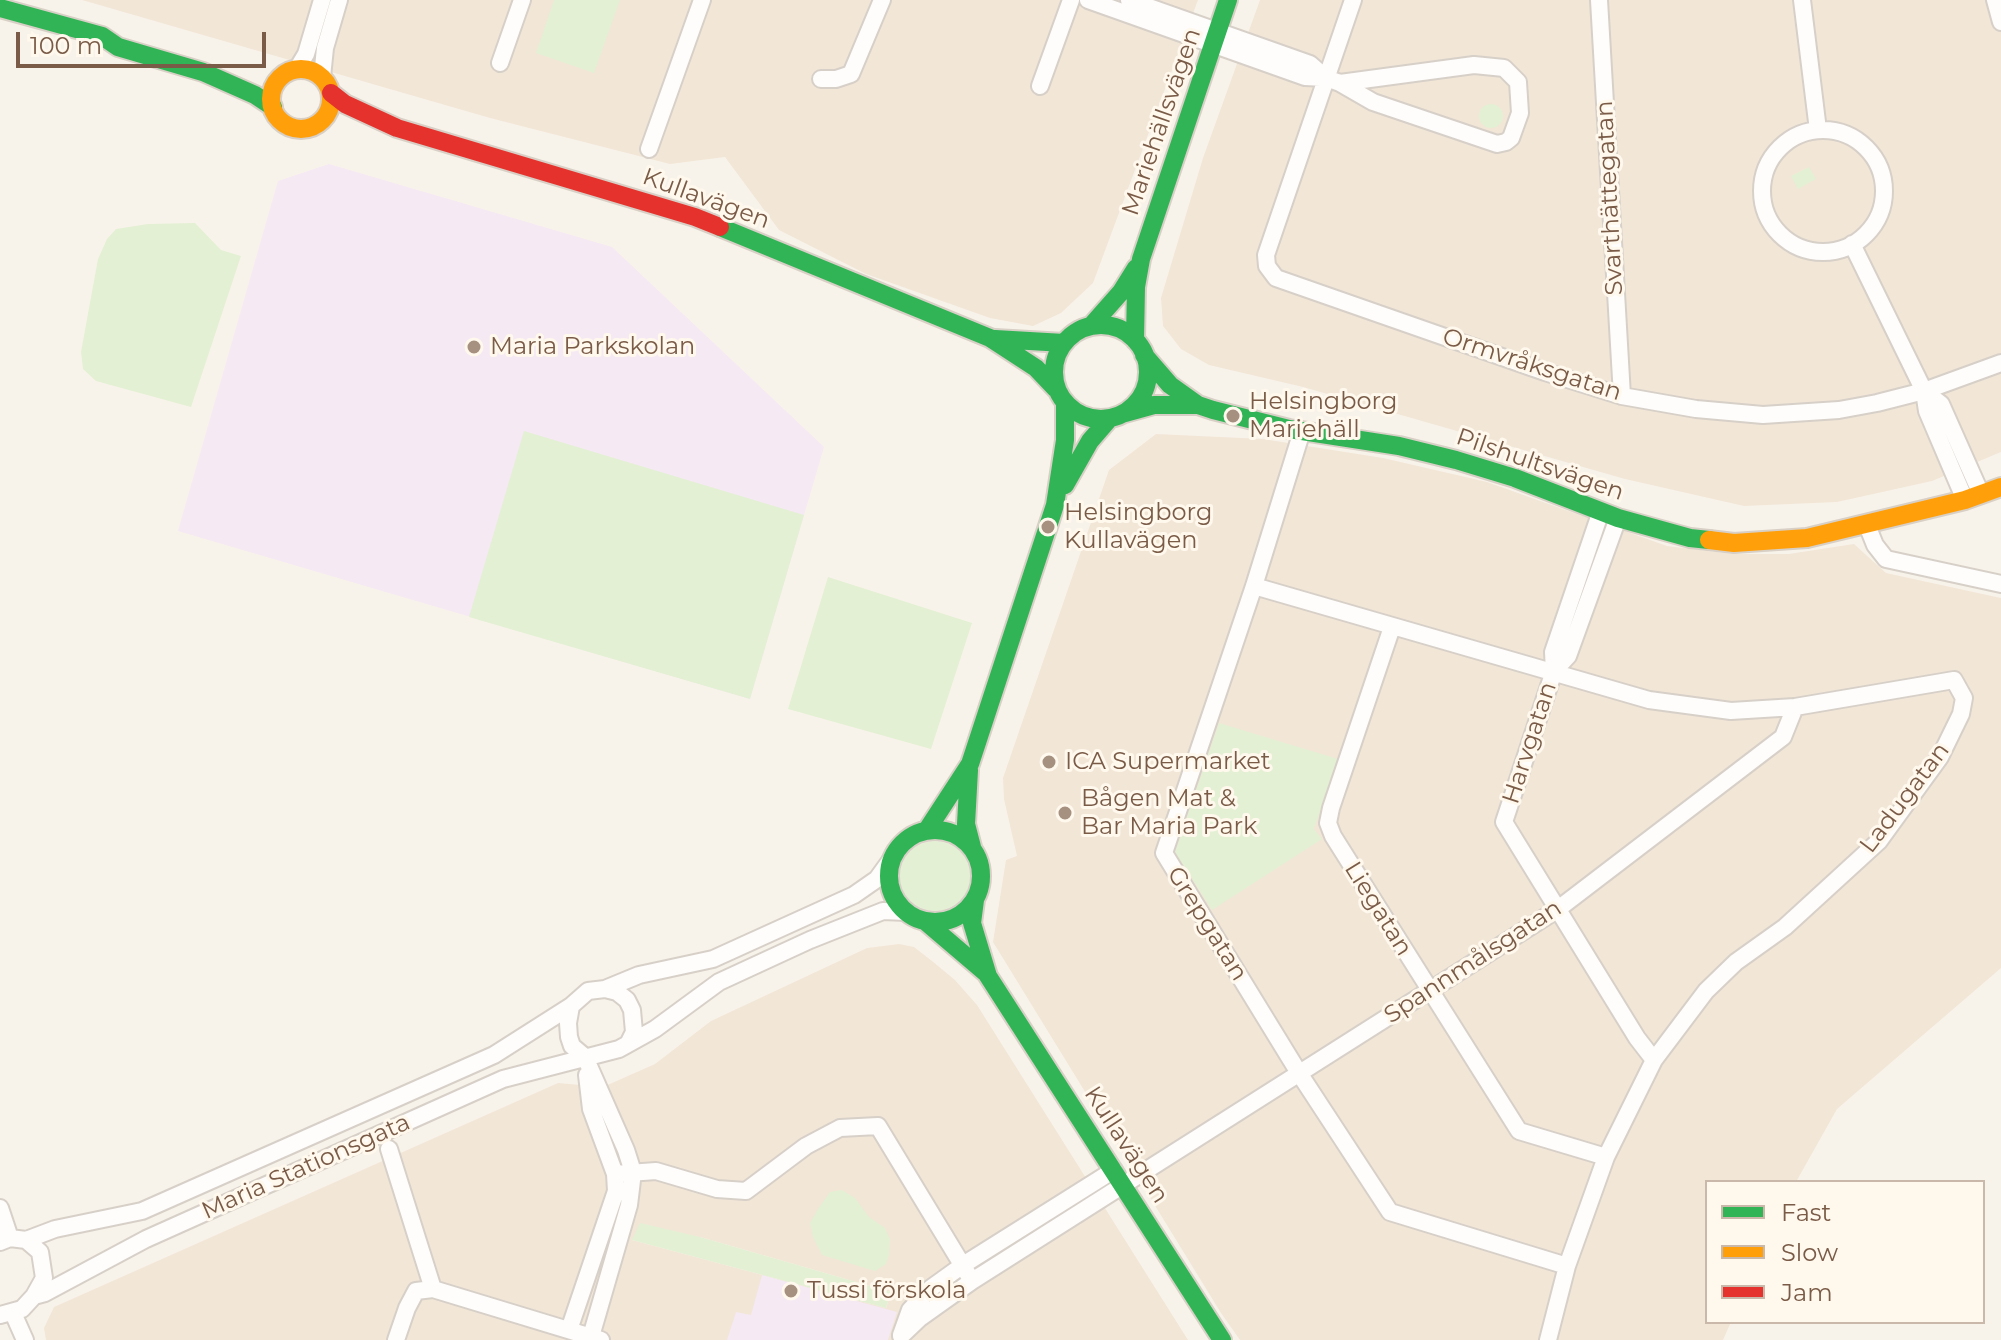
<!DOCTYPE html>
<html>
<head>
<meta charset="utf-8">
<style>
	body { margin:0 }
	#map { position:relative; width:2001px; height:1340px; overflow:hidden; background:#f8f3ea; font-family:Montserrat,sans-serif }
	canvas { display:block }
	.legend { position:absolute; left:1705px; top:1180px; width:280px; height:144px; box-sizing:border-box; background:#fff8ed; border:2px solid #cab9ab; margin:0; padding:10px 14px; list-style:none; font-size:24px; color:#7a5b47 }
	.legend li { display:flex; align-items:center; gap:16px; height:40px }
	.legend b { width:40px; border:2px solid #cab9ab }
	.scale { position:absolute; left:16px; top:32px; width:250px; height:36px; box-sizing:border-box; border:4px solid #7a5b47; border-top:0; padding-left:10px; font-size:24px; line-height:28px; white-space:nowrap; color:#7a5b47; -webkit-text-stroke:6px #fff8ed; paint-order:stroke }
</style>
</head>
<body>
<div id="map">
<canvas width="2001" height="1340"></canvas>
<ul class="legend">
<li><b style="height:10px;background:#30b455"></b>Fast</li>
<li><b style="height:10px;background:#ff9f0a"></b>Slow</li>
<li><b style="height:10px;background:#e5322d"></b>Jam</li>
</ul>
<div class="scale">100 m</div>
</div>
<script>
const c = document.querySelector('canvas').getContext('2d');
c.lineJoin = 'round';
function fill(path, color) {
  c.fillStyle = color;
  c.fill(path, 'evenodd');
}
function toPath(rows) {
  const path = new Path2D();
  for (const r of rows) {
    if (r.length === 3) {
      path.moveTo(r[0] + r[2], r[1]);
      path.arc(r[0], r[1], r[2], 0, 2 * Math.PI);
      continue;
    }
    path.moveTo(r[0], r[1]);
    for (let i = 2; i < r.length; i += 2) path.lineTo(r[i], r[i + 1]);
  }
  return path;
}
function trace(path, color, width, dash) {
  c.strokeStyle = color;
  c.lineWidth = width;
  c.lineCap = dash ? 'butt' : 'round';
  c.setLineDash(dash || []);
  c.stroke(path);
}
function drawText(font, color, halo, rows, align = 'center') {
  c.font = font + ' Montserrat,sans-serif';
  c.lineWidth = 6;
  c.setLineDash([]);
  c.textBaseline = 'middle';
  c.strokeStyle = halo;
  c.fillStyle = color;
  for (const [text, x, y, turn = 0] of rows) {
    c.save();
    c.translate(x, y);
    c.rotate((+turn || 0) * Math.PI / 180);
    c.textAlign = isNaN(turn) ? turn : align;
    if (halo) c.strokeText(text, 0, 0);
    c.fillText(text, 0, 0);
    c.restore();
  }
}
const residential = toPath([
	[82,0,1198,0,1093,283,1061,313,1033,326,990,318,866,274,779,230,725,157,670,164,490,118],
	[1260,0,2001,0,2001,452,1932,481,1837,502,1744,506,1625,479,1303,387,1209,365,1181,349,1163,326,1161,298,1203,158],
	[1156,434,1263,439,1383,458,1487,482,1667,546,1733,554,1789,554,1854,544,1886,573,2001,598,2001,968,1837,1109,1796,1182,1707,1182,1707,1322,1731,1322,1723,1340,1240,1340,1221,1313,993,942,1006,860,1017,856,1004,799,1003,778,1109,470],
	[899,944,914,947,932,961,955,980,977,1005,1188,1340,46,1340,44,1328,54,1307,558,1083,603,1087,655,1064,711,1021,867,948],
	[700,1237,891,1292,891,1293,886,1308,632,1240]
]);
const education = toPath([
	[329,164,612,247,824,447,750,699,178,531,278,181],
	[762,1275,897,1312,888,1340,727,1340,736,1312,751,1315]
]);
const green = toPath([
	[554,0,620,0,594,73,536,53],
	[1491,116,12],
	[1809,167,1816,179,1798,189,1791,176],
	[195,223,221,250,241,256,191,407,96,381,83,369,81,352,98,259,107,239,116,229,148,224],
	[524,431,804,515,750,699,469,617],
	[828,577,972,623,931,749,788,709],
	[1219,723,1338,759,1314,829,1322,839,1212,910,1175,852],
	[935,876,35],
	[842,1190,855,1198,869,1217,885,1228,890,1239,889,1255,886,1264,875,1271,822,1255,813,1237,810,1223,818,1209,830,1192],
	[640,1223,700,1237,891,1292,886,1308,632,1240]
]);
const street = toPath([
	[1088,0,1305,77,1326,78,1340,83,1474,65,1504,68,1518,82,1520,113,1511,138,1506,142,1497,144,1373,102,1340,83],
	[1129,0,1310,64,1326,78],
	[1353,0,1266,255,1267,266,1276,278,1545,372,1622,396,1696,409,1763,415,1839,410,1877,403,1924,391,2001,363],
	[1599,0,1622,396],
	[1802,0,1818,130],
	[1995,0,2001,22],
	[500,63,522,0],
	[297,69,306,54,322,0],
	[322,77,325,48,339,0],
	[821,79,836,79,851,74,882,0],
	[1040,86,1071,0],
	[1823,191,61],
	[649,149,702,0],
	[1852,244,1924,391,1927,411,1965,500],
	[1924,391,1941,404,1981,494],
	[1302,431,1254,586,1164,853,1299,1073,1390,1212,1567,1266],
	[1601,511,1553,652,1554,671,1504,822,1637,1038,1654,1060],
	[1867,525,1875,545,1886,559,2001,584],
	[1254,586,1649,700,1731,711,1795,707,1954,680,1964,698,1961,714,1940,757,1879,841,1785,927,1736,962,1706,991,1654,1060,1606,1157,1567,1266,1548,1340],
	[1392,627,1331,808,1328,823,1333,836,1519,1131,1606,1157],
	[1554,671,1568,656,1618,518],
	[605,989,617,992,627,1000,632,1010,634,1032,628,1044],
	[571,1006,568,1023,569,1037,572,1046,585,1057],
	[585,1057,626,1150,633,1172,629,1205,590,1340],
	[389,1149,433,1289],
	[615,1174,656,1171,717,1189,746,1191,806,1146,840,1128,878,1126,972,1281],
	[0,1208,10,1238],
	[26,1240,55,1229,142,1211,494,1055,571,1006,588,991,605,989,639,975,713,959,854,895,877,879,890,861],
	[0,1242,10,1238,26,1240,40,1252,44,1278,34,1296],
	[13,1313,25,1340],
	[0,1315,22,1309,34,1296,45,1293,146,1239,503,1079,619,1049,655,1029,719,982,810,940,883,911,906,912],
	[569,1330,616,1191,615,1174,591,1109,587,1075],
	[901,1335,910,1310,931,1288,963,1265,1114,1170],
	[901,1336,920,1318,972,1281,1558,909,1783,737,1795,707],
	[396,1340,407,1308,416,1291,433,1289,601,1340]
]);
const fast = toPath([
	[0,8,102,36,118,47,203,72,255,95,273,107],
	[720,227,990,338,1036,368,1056,389],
	[1101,372,47],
	[1091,326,1121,292,1136,268],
	[995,339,1064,343],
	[1135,340,1136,287,1141,259,1228,0],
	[1144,355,1170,385,1198,405,1213,410,1289,429,1399,446,1456,460,1515,478,1618,518,1690,538,1709,540],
	[1125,413,1154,405,1198,405],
	[1065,485,1090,441,1109,419],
	[969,770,966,824,972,847],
	[935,876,46],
	[927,830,970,764,1055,505,1065,440,1065,403],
	[975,900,972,923,988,976,1222,1340],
	[926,922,987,974]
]);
const slow = toPath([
	[301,99,30],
	[1709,540,1734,543,1807,538,1965,500,2001,487]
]);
const jam = toPath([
	[331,93,345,104,397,128,695,217,720,227]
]);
const markers = [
	[474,347,8,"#a69080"],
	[1233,416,8,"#a69080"],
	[1048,527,8,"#a69080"],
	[1049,762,8,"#a69080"],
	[1065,813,8,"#a69080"],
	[791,1291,8,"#a69080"]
];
const streetNames = [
	["Mariehällsvägen",1162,122,-71],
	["Svarthättegatan",1610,198,-93],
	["Kullavägen",706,199,20],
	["Ormvråksgatan",1532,365,18],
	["Pilshultsvägen",1540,465,19],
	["Harvgatan",1530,743,-72],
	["Ladugatan",1905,798,-53],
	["Liegatan",1378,909,58],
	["Grepgatan",1207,924,58],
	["Spannmålsgatan",1473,962,-33],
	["Kullavägen",1126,1145,57],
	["Maria Stationsgata",306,1167,-24]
];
const poiNames = [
	["Maria Parkskolan",490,347],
	["Helsingborg",1249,402],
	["Mariehäll",1249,430],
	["Helsingborg",1064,513],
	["Kullavägen",1064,541],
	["ICA Supermarket",1065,762],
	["Bågen Mat &",1081,799],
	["Bar Maria Park",1081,827],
	["Tussi förskola",807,1291]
];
fill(residential, '#f2e6d7');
fill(education, '#f5e9f3');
fill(green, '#e3f0d3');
trace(street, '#d7d0c8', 20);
trace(fast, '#d8d0c6', 22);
trace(slow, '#d8d0c6', 22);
trace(jam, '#d8d0c6', 22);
trace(street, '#fefdfc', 16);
trace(fast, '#30b455', 18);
trace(slow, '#ff9f0a', 18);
trace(jam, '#e5322d', 18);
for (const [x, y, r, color] of markers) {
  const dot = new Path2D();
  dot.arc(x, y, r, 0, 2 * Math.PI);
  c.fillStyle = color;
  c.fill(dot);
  trace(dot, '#fff8ed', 3);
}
drawText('24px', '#7a5b47', '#fff8ed', streetNames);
drawText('24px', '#7a5b47', '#fff8ed', poiNames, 'left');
</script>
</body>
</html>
